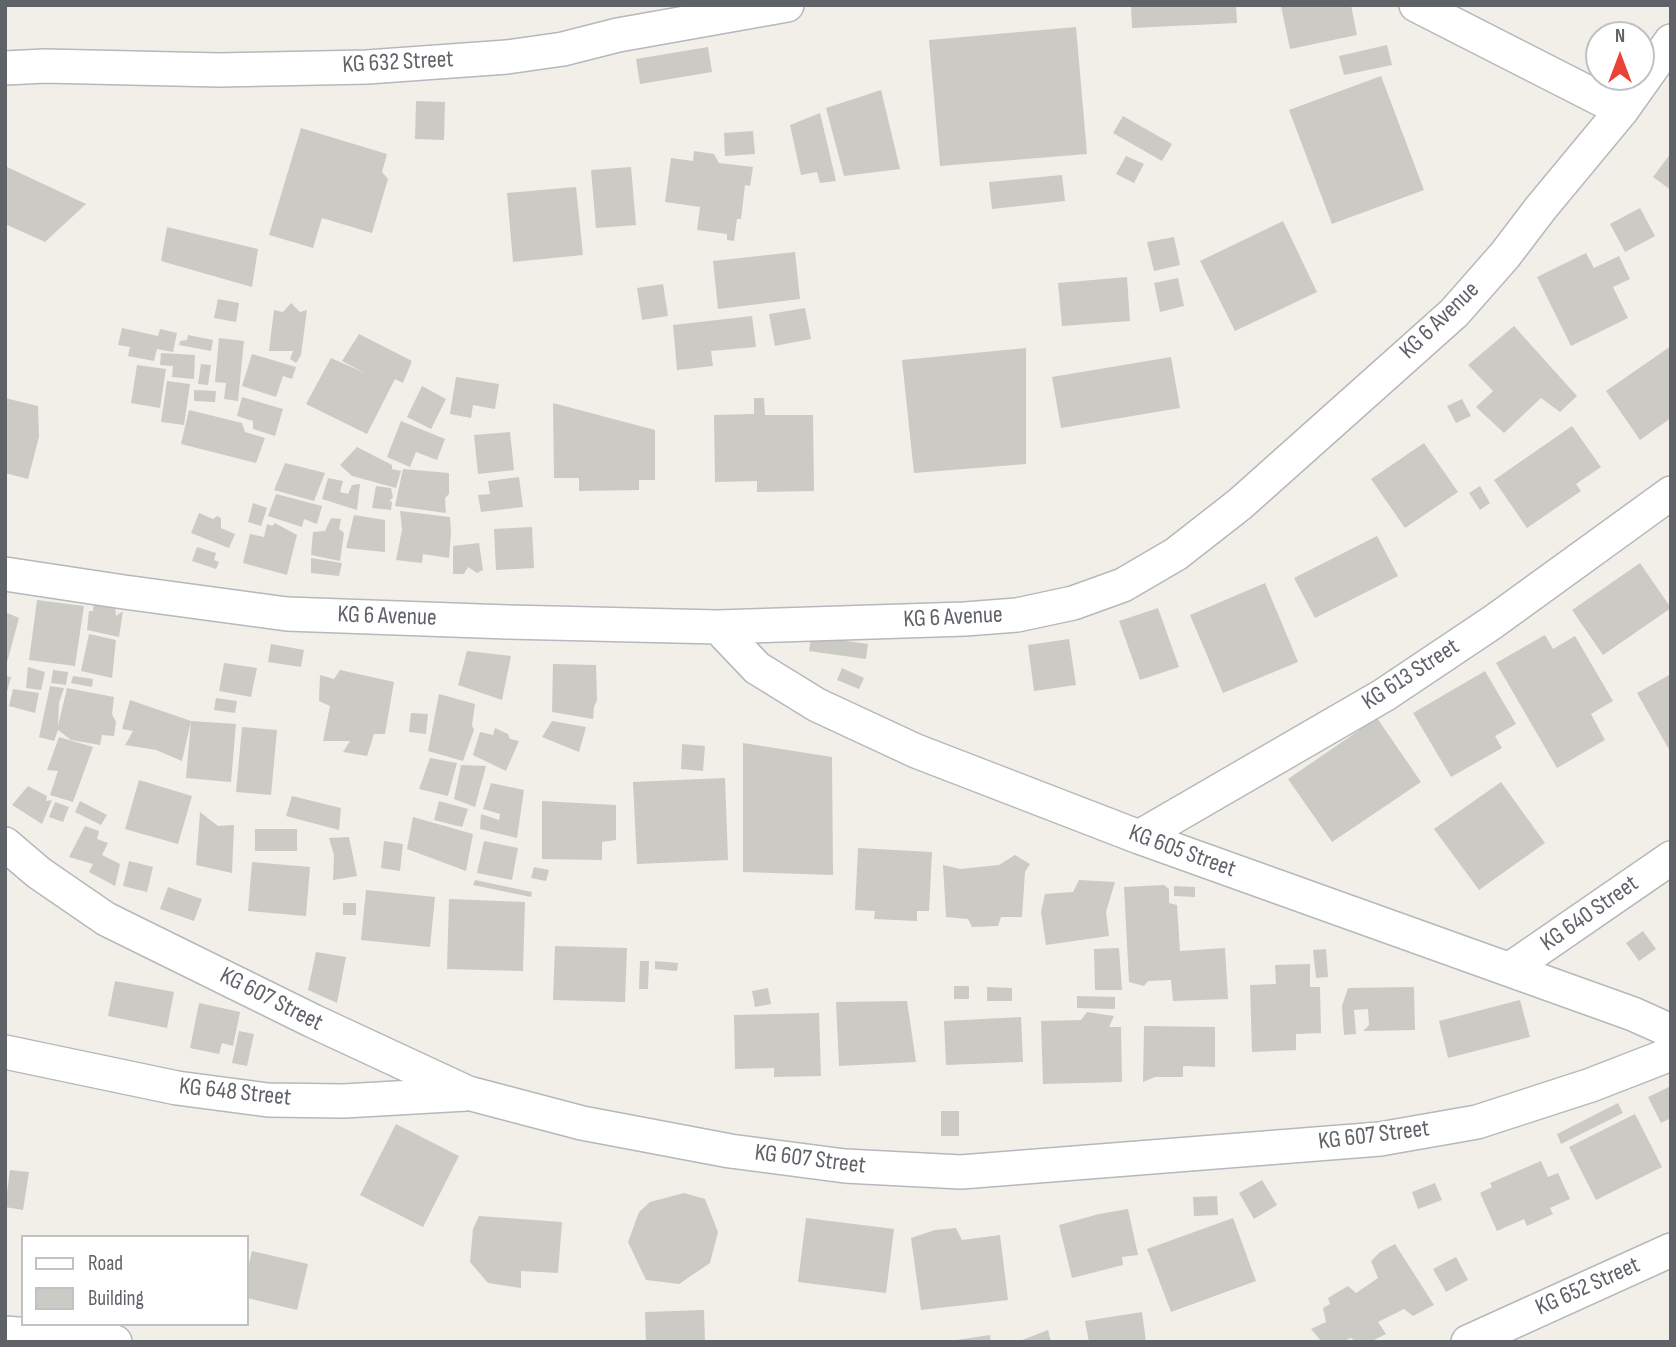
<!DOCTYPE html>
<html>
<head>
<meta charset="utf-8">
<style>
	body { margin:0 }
	#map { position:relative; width:1676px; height:1347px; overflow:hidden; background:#f1efe8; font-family:"Sofia Sans Condensed",sans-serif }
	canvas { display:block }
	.frame { position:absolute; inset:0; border:7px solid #5f6368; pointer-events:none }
	.legend { position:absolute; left:21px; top:1235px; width:228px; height:91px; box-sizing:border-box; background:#fff; border:2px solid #bfc1c3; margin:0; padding:9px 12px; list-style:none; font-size:21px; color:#5f6368 }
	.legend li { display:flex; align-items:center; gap:14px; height:35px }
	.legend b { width:35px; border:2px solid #bfc1c3 }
	.north { position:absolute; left:1585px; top:21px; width:70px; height:70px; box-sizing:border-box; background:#fff; border:2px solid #bfc1c3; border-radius:50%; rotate:0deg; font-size:19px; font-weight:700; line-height:28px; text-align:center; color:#5f6368 }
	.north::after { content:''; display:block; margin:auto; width:24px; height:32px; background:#ea4335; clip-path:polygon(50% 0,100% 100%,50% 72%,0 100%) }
</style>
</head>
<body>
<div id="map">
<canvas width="1676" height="1347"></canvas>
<div class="frame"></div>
<ul class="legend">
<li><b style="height:9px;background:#fff"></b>Road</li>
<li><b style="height:19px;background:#cccac5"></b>Building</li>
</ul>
<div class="north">N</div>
</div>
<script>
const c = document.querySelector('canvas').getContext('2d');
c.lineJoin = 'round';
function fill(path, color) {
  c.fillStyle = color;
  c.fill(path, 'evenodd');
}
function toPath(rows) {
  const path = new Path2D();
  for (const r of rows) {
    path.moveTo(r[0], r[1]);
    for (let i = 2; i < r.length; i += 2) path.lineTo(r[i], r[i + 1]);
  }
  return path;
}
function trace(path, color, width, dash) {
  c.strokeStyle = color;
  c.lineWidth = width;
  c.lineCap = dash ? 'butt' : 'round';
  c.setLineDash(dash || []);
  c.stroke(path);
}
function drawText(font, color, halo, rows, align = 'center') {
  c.font = font + ' "Sofia Sans Condensed",sans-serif';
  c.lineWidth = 7;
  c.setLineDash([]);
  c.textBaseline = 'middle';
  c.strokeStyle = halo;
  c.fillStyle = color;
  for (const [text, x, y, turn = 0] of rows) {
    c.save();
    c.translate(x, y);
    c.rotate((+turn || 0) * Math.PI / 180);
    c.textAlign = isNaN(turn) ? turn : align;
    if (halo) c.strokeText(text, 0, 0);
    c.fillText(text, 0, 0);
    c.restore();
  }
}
const building = toPath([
	[1131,5,1236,5,1237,23,1132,28],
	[1287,5,1351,5,1357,35,1290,49,1281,6],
	[1076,27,1087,154,940,166,929,40],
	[1387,45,1392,65,1344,75,1339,56],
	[708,47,712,72,640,84,636,59],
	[1381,76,1424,190,1332,224,1289,110],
	[881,90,900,169,844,176,826,108],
	[416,101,445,102,444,140,415,139],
	[820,113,836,181,820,183,817,172,801,175,790,125],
	[1123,116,1172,144,1162,161,1113,133],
	[301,128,387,154,382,172,388,179,372,233,322,218,313,248,269,235],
	[753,131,755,154,725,156,724,133],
	[694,151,714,154,719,163,753,167,750,186,745,185,741,219,737,219,734,241,727,240,727,234,697,230,700,207,665,202,671,158,693,161],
	[1671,153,1671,190,1653,177],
	[1126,156,1144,164,1134,183,1116,174],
	[5,166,86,204,45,242,5,224],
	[631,167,636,225,596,228,591,170],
	[1062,175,1065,201,992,209,989,182],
	[576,187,583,255,513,262,507,193],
	[1640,208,1655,236,1625,252,1610,224],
	[1283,221,1317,292,1235,331,1200,261],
	[167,227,258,249,252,287,161,261],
	[1174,237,1180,265,1154,271,1147,242],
	[795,252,800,299,718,309,713,261],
	[1586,253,1594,268,1619,256,1630,279,1613,287,1628,318,1571,346,1537,277],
	[1127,277,1130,321,1062,326,1058,283],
	[1178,278,1184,306,1160,312,1154,283],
	[663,284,668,316,642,320,637,288],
	[218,299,239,303,236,322,214,318],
	[291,303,300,312,307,310,301,355,296,363,290,359,293,351,269,351,274,310,283,312],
	[805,308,811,339,775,346,769,314],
	[752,316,756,347,711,351,713,366,677,370,673,325],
	[1514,326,1577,396,1560,412,1541,398,1504,433,1476,407,1493,391,1468,365],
	[122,328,158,336,160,329,177,333,173,352,157,349,154,361,128,356,130,347,118,345],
	[359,334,412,361,403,383,395,379,367,434,306,404,331,358,365,373,342,361],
	[188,335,213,340,211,351,179,345,180,341,187,340],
	[219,338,244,341,238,401,224,399,226,383,215,382],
	[1671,346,1671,418,1640,440,1606,391],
	[1026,348,1026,464,914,473,902,360],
	[161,353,195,355,194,379,172,377,173,366,160,365],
	[252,354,296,367,292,379,283,376,276,397,242,386],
	[1171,357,1180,408,1061,428,1052,377],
	[201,364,211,365,208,385,198,384],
	[137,365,166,369,160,408,131,403],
	[456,377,499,384,495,409,473,405,471,418,450,414],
	[167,381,190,384,184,425,161,422],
	[422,386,446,399,431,429,407,417],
	[194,390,216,391,215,402,194,401],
	[242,397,283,409,275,436,253,429,253,421,237,416],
	[5,398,38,406,39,437,28,479,5,473],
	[754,398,764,398,765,415,813,415,814,491,757,492,757,481,715,482,714,415,754,414],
	[1462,399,1471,416,1456,423,1447,406],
	[553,403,655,430,655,480,639,480,639,490,579,491,579,478,554,478],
	[189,410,242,423,245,432,265,438,256,463,181,444],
	[401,421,445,439,437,460,416,452,410,467,387,457],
	[1572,426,1601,467,1576,484,1581,491,1527,528,1494,480],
	[510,432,514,470,478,474,474,435],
	[1424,443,1458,492,1405,528,1371,479],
	[357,447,392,465,392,469,401,471,396,488,352,476,340,465],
	[285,463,325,473,314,501,274,490],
	[403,469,449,473,449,494,445,498,446,513,395,506],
	[519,477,523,507,481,512,478,495,490,494,488,481],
	[328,478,343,481,340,492,348,494,352,485,360,484,357,510,322,499],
	[376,486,391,488,393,497,389,502,392,501,391,510,372,508],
	[1480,486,1490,503,1480,510,1469,493],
	[276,494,322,506,317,524,304,519,302,527,268,516],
	[253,503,267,508,261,526,248,522],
	[400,511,450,517,451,533,449,558,423,554,422,563,396,560,402,530],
	[199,513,213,519,217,516,221,518,221,528,235,534,229,548,191,533],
	[354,515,385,520,385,552,346,548],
	[331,518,341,519,339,529,344,533,340,561,311,555,313,532,325,531],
	[275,523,297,535,287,575,243,563,250,534,264,537,267,524,272,526],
	[532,527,534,568,496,570,494,529],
	[1377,536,1398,576,1315,618,1294,578],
	[479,543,483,570,477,573,468,567,464,574,453,574,453,546],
	[197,547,216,553,214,560,219,562,216,569,192,561],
	[311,558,342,563,339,576,311,573],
	[1640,563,1671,608,1603,655,1572,610],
	[1265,583,1298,662,1223,693,1190,615],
	[37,600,84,606,75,666,29,660],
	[94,602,115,604,116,616,123,611,119,637,87,630,89,611,93,611],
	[1158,608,1179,667,1140,680,1119,621],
	[5,612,19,618,6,666,5,666],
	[89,634,116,640,112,678,81,671],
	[1545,635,1553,649,1575,636,1613,701,1591,714,1605,740,1557,768,1496,663],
	[811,636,868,644,866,659,809,651],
	[1069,639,1076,685,1034,691,1028,645],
	[271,644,304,650,301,667,268,662],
	[467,651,511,656,502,700,458,685],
	[224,663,257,668,251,697,219,691],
	[553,664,596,665,597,700,594,707,593,719,552,712],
	[28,667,45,672,41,690,26,688],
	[842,668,864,678,859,689,837,680],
	[53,670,68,672,66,685,51,683],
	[340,670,394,682,385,734,374,734,367,756,343,752,350,741,323,741,330,706,319,701,320,675,334,679],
	[1485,671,1516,724,1495,736,1502,748,1451,777,1413,713],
	[1671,674,1671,753,1637,693],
	[5,676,11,677,6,695,5,695],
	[73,676,93,679,92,687,71,683],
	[50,686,64,688,59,703,58,726,67,688,114,697,112,714,116,722,114,736,102,735,100,745,71,740,58,730,54,741,39,737],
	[13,689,39,693,35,713,9,706],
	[439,694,475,704,472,725,474,730,463,761,428,751],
	[216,698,237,701,235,713,214,710],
	[130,700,191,721,182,761,156,750,125,745,133,731,122,729],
	[411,713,428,714,426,734,409,732],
	[1377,718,1421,782,1332,842,1288,779],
	[191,721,236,724,231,782,186,778],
	[552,721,586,727,579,752,542,737],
	[242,727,277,730,271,795,236,792],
	[495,728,508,734,510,739,519,741,506,771,473,755,480,732,493,735],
	[59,737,93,747,73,802,50,795,58,771,47,770],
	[743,743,832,757,833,875,743,872],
	[682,744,705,746,703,771,681,769],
	[430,758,457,763,448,796,419,789],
	[461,765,486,766,475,807,454,799],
	[725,778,728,860,637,864,633,782],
	[139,780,192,796,178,844,125,829],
	[1501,782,1545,843,1479,890,1434,829],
	[491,783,524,790,517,838,480,829,481,814,499,820,500,814,483,809],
	[28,786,47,796,46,801,52,800,42,824,12,805],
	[292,796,341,808,339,830,286,816],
	[80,801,107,815,101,825,75,812],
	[439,801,468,809,462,827,434,820],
	[542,801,616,805,616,840,602,842,602,860,542,859],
	[55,802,69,807,63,822,49,817],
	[200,812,218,826,234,825,232,873,196,865],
	[413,817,473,834,466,871,407,849],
	[85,826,99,831,97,839,108,843,102,855,120,864,115,886,89,872,93,864,69,857],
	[255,829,297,829,297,851,255,851],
	[349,837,357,876,333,880,334,855,329,838],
	[384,841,403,844,400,871,381,868],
	[484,841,518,848,512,880,477,873],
	[858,848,932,852,929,911,917,911,917,921,874,919,875,911,855,910],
	[1015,855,1030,864,1025,872,1022,917,1001,917,998,926,972,927,968,919,946,917,943,865,960,869,999,865],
	[129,861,153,867,147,892,123,886],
	[252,862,310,867,306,916,248,911],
	[534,867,549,870,546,881,531,878],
	[475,880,532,892,531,897,473,885],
	[1079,880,1115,882,1106,912,1109,936,1046,945,1041,912,1045,894,1073,892],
	[1164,885,1169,889,1169,903,1177,905,1180,951,1225,948,1228,999,1173,1001,1171,980,1148,981,1144,986,1129,982,1124,887],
	[1174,886,1195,887,1195,897,1174,896],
	[168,887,202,899,194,921,160,909],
	[366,890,435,897,430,947,361,940],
	[449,899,525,902,523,971,447,969],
	[343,903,356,903,356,915,343,915],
	[1643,931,1656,949,1639,961,1626,943],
	[555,946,627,948,625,1002,553,1000],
	[1119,948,1122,990,1095,990,1094,949],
	[1326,949,1328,977,1316,978,1313,950],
	[316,952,346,957,337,1003,308,990],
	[640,961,649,961,648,989,639,989],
	[655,961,678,963,677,971,655,969],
	[1310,964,1310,987,1320,987,1321,1033,1296,1034,1296,1050,1252,1052,1250,985,1276,984,1275,965],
	[115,981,174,992,167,1028,108,1016],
	[954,986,969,986,969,999,954,999],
	[987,987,1012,988,1012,1001,987,1001],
	[1414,987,1415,1030,1363,1031,1369,1025,1368,1009,1354,1010,1356,1034,1344,1035,1342,1006,1348,988],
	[768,988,771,1004,755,1007,752,991],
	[1077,996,1115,997,1115,1009,1077,1008],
	[1520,1000,1530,1037,1448,1058,1439,1021],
	[907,1001,916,1062,839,1066,836,1002],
	[199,1003,240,1012,233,1046,222,1043,219,1054,190,1048],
	[1087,1012,1114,1016,1109,1027,1121,1027,1122,1082,1043,1084,1041,1021,1081,1020],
	[819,1013,821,1076,774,1077,774,1068,735,1069,734,1015],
	[1021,1017,1023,1062,946,1065,944,1021],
	[1144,1026,1215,1027,1215,1067,1183,1066,1183,1077,1155,1077,1143,1082],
	[239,1031,254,1034,247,1066,232,1063],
	[1671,1086,1671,1118,1661,1123,1648,1097],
	[1618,1103,1623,1113,1561,1144,1557,1134],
	[941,1111,959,1111,959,1136,941,1136],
	[1635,1114,1662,1167,1596,1200,1569,1147],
	[396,1124,459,1156,423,1227,360,1195],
	[1541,1161,1548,1177,1558,1173,1570,1199,1550,1208,1553,1214,1527,1226,1524,1219,1497,1231,1480,1193,1492,1187,1490,1183],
	[10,1170,29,1172,23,1210,5,1207],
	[1262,1180,1277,1205,1254,1219,1239,1193],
	[1435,1183,1442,1200,1418,1209,1412,1192],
	[684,1193,705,1199,718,1232,710,1263,679,1284,646,1280,628,1242,639,1212,650,1202],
	[1217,1196,1218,1215,1194,1216,1193,1197],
	[1128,1209,1138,1255,1122,1257,1123,1265,1072,1278,1059,1225,1099,1214],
	[479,1216,562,1222,558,1273,521,1271,521,1288,488,1283,470,1262,473,1229],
	[806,1218,894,1229,886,1293,798,1282],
	[1233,1218,1256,1281,1171,1312,1147,1249],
	[956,1228,962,1240,1000,1235,1008,1300,921,1310,911,1238,935,1230],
	[1395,1244,1434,1305,1413,1316,1404,1309,1378,1322,1386,1334,1370,1342,1357,1342,1351,1338,1341,1342,1322,1342,1311,1329,1326,1322,1323,1308,1330,1304,1328,1298,1348,1286,1356,1293,1378,1278,1371,1261,1380,1252],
	[252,1251,308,1264,297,1310,247,1298,247,1272],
	[1456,1257,1468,1280,1446,1292,1433,1269],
	[704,1310,705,1342,646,1342,645,1312],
	[1142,1312,1146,1342,1089,1342,1085,1321],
	[1048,1330,1051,1342,1017,1342],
	[990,1335,991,1342,957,1342,957,1340]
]);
const minor = toPath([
	[1416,5,1622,110],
	[5,68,45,66,219,70,367,67,507,57,563,49,618,35,787,5],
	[5,574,124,592,287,614,508,622,718,627,965,619,1017,615,1073,603,1123,585,1176,554,1240,504,1454,313,1505,255,1540,209,1622,110,1671,41],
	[718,627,757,668,817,705,916,751,1139,837,1633,1014,1671,1031],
	[1139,837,1384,695,1493,622,1671,493],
	[5,844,39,873,106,919,313,1021,468,1093,582,1123,730,1151,845,1166,961,1172,1380,1139,1477,1122,1591,1085,1671,1054],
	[1510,969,1671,858],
	[5,1052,177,1088,268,1100,344,1101,466,1094],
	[5,1333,115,1342],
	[1468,1342,1671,1250]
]);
const streetNames = [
	["KG 632 Street",398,63,-3],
	["KG 6 Avenue",1440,321,-44],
	["KG 6 Avenue",387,617,2],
	["KG 6 Avenue",953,618,-3],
	["KG 613 Street",1411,675,-33],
	["KG 605 Street",1182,852,20],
	["KG 640 Street",1590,914,-35],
	["KG 607 Street",271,1000,27],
	["KG 648 Street",235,1093,6],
	["KG 607 Street",1374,1136,-7],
	["KG 607 Street",810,1160,7],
	["KG 652 Street",1588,1287,-24]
];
fill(building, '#cccac5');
trace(minor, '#b5b8bc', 36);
trace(minor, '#fff', 33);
drawText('24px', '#5f6368', '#fff', streetNames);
</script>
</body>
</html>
